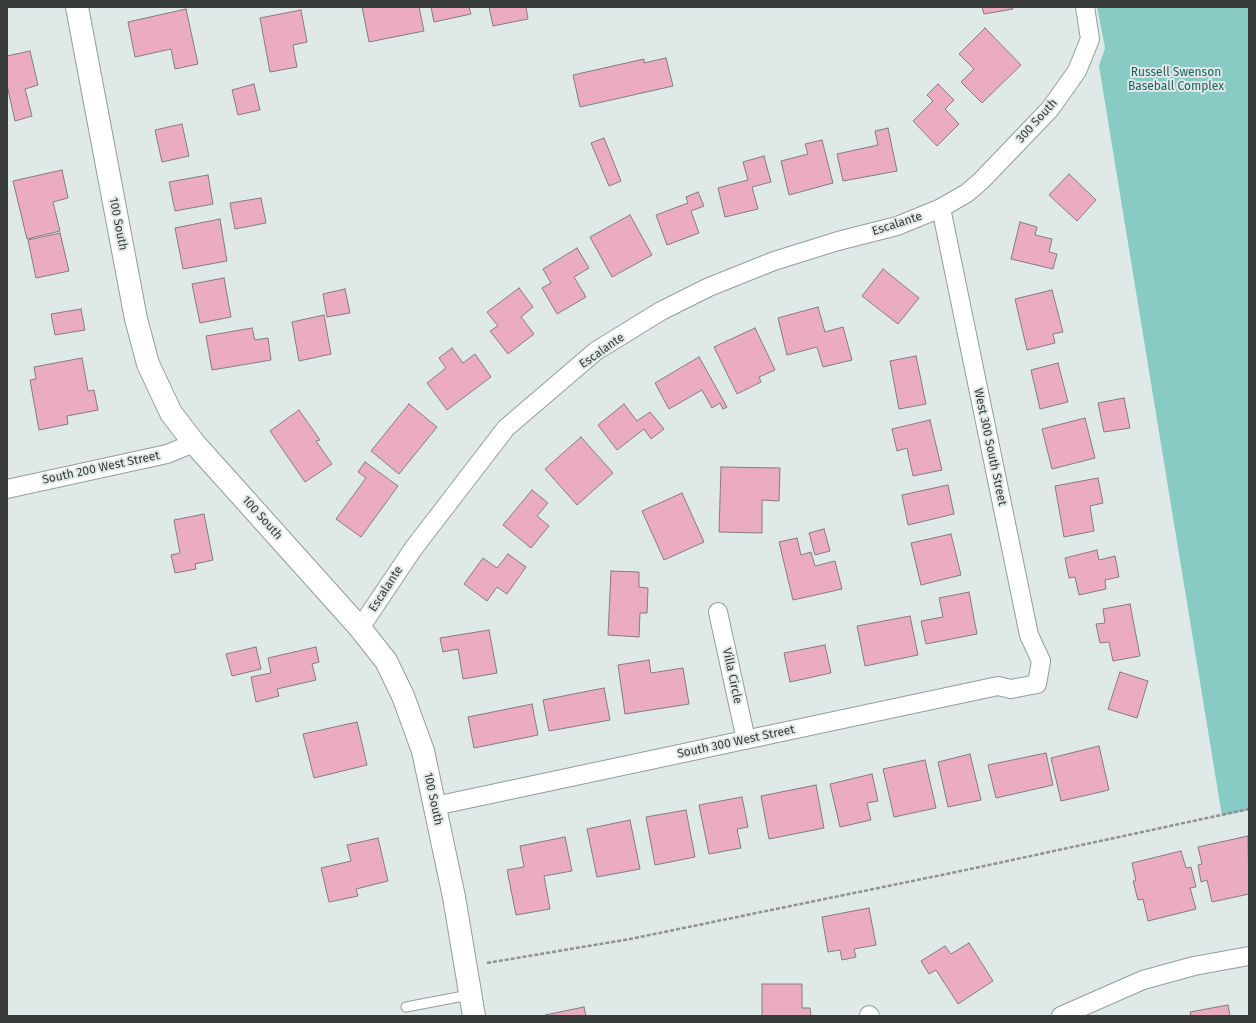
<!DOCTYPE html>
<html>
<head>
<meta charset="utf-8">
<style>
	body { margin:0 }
	#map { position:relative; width:1256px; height:1023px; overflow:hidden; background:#dfe9e8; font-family:"Fira Sans",sans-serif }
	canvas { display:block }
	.frame { position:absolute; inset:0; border:8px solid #373b3a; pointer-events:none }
</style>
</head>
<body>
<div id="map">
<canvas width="1256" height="1023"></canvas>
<div class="frame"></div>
</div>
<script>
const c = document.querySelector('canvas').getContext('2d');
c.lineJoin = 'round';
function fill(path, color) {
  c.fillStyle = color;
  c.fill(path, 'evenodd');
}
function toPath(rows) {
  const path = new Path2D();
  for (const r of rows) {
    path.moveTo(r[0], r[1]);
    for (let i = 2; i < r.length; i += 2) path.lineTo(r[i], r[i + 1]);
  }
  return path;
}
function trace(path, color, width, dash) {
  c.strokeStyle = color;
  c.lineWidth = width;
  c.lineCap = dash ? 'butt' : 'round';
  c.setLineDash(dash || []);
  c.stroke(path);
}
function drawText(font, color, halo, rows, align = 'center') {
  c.font = font + ' "Fira Sans",sans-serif';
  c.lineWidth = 4;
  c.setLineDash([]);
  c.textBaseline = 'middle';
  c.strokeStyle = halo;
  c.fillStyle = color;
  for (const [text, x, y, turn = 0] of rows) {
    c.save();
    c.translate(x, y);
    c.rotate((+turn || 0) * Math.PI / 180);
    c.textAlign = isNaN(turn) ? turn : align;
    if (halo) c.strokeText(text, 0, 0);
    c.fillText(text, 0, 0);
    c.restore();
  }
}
const green = toPath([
	[1097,7,1249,7,1249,810,1222,816,1099,66,1105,48]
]);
const building = toPath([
	[362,7,419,7,424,31,369,42,362,7],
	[431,7,469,7,471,14,434,22,431,7],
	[489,7,526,7,528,19,493,26,489,7],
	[982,7,1012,7,1013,9,984,14,982,7],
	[186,9,198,64,175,69,171,49,135,57,128,22,186,9],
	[301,10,307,42,293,45,297,67,270,72,260,18,301,10],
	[985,28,1021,65,982,103,961,82,974,69,959,54,985,28],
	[30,51,38,85,25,89,32,116,15,121,7,85,7,56,30,51],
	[666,58,673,86,580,107,573,75,644,59,644,63,666,58],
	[254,84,260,110,238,115,232,90,254,84],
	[938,84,954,100,945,109,959,124,937,146,913,121,933,101,927,95,938,84],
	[182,124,189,156,162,162,155,130,182,124],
	[888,128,897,171,843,181,837,154,878,145,875,131,888,128],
	[604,138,621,181,609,186,591,143,604,138],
	[822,140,833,183,789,195,781,161,808,154,805,144,822,140],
	[764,156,771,182,752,187,758,209,725,217,718,188,748,180,743,162,764,156],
	[62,170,68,198,53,202,60,231,27,239,13,181,62,170],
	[1069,174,1096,200,1077,221,1049,195,1069,174],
	[208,175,213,204,175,211,169,182,208,175],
	[698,192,704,206,691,211,699,233,667,245,656,215,688,203,686,197,698,192],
	[261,198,266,223,235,229,230,203,261,198],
	[630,215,652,255,612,277,590,237,630,215],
	[220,219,227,261,183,269,175,228,220,219],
	[1020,222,1037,227,1035,235,1052,239,1049,252,1057,254,1053,269,1011,259,1020,222],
	[60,233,69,271,36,278,28,240,60,233],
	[577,248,589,268,574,277,586,297,557,314,542,288,551,283,543,269,577,248],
	[883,269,919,298,898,324,862,296,883,269],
	[224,278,231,317,200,323,192,284,224,278],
	[519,288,533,307,521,317,534,334,508,354,490,331,498,326,487,312,519,288],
	[345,289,350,313,327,317,323,294,345,289],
	[1052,290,1063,332,1053,334,1055,343,1027,350,1015,299,1052,290],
	[818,307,825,332,843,327,852,360,823,367,817,347,787,355,778,318,818,307],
	[81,309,85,330,55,335,51,314,81,309],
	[324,315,331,354,299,361,292,322,324,315],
	[252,328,255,340,268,338,271,360,212,370,206,336,252,328],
	[755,328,775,370,759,377,761,382,737,394,714,347,755,328],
	[452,348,463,363,475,354,491,377,447,410,427,383,446,368,439,358,452,348],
	[916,356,926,404,899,409,890,361,916,356],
	[699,357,727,407,723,409,720,403,712,408,702,390,669,409,655,383,699,357],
	[82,358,88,391,94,390,98,410,67,416,68,424,39,430,30,380,36,379,34,367,82,358],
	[1058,363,1068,402,1040,409,1031,370,1058,363],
	[1124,398,1130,428,1104,432,1098,403,1124,398],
	[409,404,437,427,399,474,371,451,409,404],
	[624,404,637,421,650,412,664,429,651,439,644,429,617,450,598,425,624,404],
	[299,410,320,440,316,441,332,464,305,482,270,431,299,410],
	[1085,418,1095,458,1052,469,1042,429,1085,418],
	[930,420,942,470,913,476,907,448,897,451,892,429,930,420],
	[581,437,613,473,577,505,545,469,581,437],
	[365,462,398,486,361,537,336,519,366,478,358,472,365,462],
	[721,467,780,468,779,501,762,500,762,533,719,532,721,467],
	[1098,478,1103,503,1090,506,1094,531,1064,537,1055,486,1098,478],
	[948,485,954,514,908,525,902,495,948,485],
	[532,490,548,503,537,516,549,526,531,548,503,525,532,490],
	[682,493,704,542,664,560,642,511,682,493],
	[204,514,213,560,195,564,196,569,175,573,171,555,180,553,174,520,204,514],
	[824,529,830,551,815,555,809,533,824,529],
	[951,534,961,575,921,585,911,543,951,534],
	[797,538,801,555,811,552,815,566,835,561,842,589,793,600,779,542,797,538],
	[1097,550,1099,560,1115,556,1119,577,1105,580,1106,589,1079,595,1075,577,1069,578,1065,558,1097,550],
	[508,554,526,567,507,594,497,587,487,601,464,584,483,558,497,568,508,554],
	[611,571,639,572,639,587,648,588,647,613,640,613,639,637,608,635,611,571],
	[969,592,977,634,926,644,921,621,943,617,939,598,969,592],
	[1130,604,1140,656,1113,661,1109,642,1100,643,1096,624,1105,623,1103,609,1130,604],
	[910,616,918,655,865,666,857,626,910,616],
	[489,630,497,673,463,679,458,649,443,652,440,638,489,630],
	[825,645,831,673,790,682,784,653,825,645],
	[256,647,261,669,232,676,226,654,256,647],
	[316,647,319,662,312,664,316,680,277,689,279,696,256,702,251,677,271,673,268,658,316,647],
	[649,660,651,673,683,668,689,704,625,714,618,665,649,660],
	[1120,672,1148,681,1137,718,1108,709,1120,672],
	[604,688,610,720,549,731,543,700,604,688],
	[532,704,538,735,474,748,468,717,532,704],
	[357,722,367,765,314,778,303,734,357,722],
	[1099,746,1109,790,1061,801,1051,758,1099,746],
	[1046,753,1053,785,996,798,988,765,1046,753],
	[970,754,981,800,948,807,938,762,970,754],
	[925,760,936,808,894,817,883,769,925,760],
	[872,774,878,801,867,803,871,820,840,827,830,784,872,774],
	[816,785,824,828,769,839,761,796,816,785],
	[742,797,748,827,737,829,741,848,709,854,699,805,742,797],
	[686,810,695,857,655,865,646,817,686,810],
	[630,820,640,869,597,877,587,829,630,820],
	[1248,836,1249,894,1212,902,1207,880,1201,882,1198,865,1202,864,1198,847,1248,836],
	[565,837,572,871,544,876,550,909,516,915,507,870,524,867,520,846,565,837],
	[378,838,388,881,356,889,358,896,329,902,321,868,351,861,347,845,378,838],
	[1181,851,1186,868,1191,867,1196,887,1190,888,1196,909,1148,921,1143,899,1138,900,1133,881,1136,881,1132,863,1181,851],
	[869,908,876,945,854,949,856,957,842,960,840,950,828,952,822,917,869,908],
	[969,943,993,981,958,1004,936,970,929,974,921,961,945,946,951,954,969,943],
	[762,984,802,984,802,1008,810,1008,811,1016,762,1016,762,984],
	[1228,1005,1230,1016,1191,1016,1190,1012,1228,1005],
	[584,1007,586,1016,546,1016,545,1015,584,1007]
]);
const path = toPath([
	[487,963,630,939,961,871,1249,809]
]);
const service = toPath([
	[406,1007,469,995]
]);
const minor = toPath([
	[7,489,167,454,194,443],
	[718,612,746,740],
	[360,628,413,549,506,428,596,351,661,311,709,287,774,261,838,241,897,226,941,208,967,193,981,181,1050,109,1077,71,1090,39,1085,7],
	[435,806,998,686,1011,689,1037,684,1041,661,1029,635,941,208],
	[869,1015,870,1016],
	[1061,1016,1143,980,1194,966,1249,956]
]);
const tertiary = toPath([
	[77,7,136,319,148,364,171,413,194,443,360,628,386,661,403,696,423,751,454,897,474,1016]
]);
const parkNames = [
	["Russell Swenson",1176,73],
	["Baseball Complex",1176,87]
];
const streetNames = [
	["300 South",1037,121,-48],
	["100 South",118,224,79],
	["Escalante",897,224,-18],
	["Escalante",602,351,-35],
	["West 300 South Street",990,447,78],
	["South 200 West Street",101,468,-12],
	["100 South",262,518,48],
	["Escalante",386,589,-57],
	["Villa Circle",732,676,78],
	["South 300 West Street",736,742,-12],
	["100 South",433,799,78]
];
fill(green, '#87cbc4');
fill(building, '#ebacc1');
trace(building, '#847c7e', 1);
trace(service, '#949e9c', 11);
trace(minor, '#949e9c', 20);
trace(tertiary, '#949e9c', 24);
trace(path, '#8c9392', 2.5, [4, 2]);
trace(service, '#fff', 9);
trace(minor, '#fff', 18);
trace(tertiary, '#fff', 22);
drawText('12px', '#21615c', '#dfe9e8', parkNames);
drawText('12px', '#373b3a', '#dfe9e8', streetNames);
</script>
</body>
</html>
